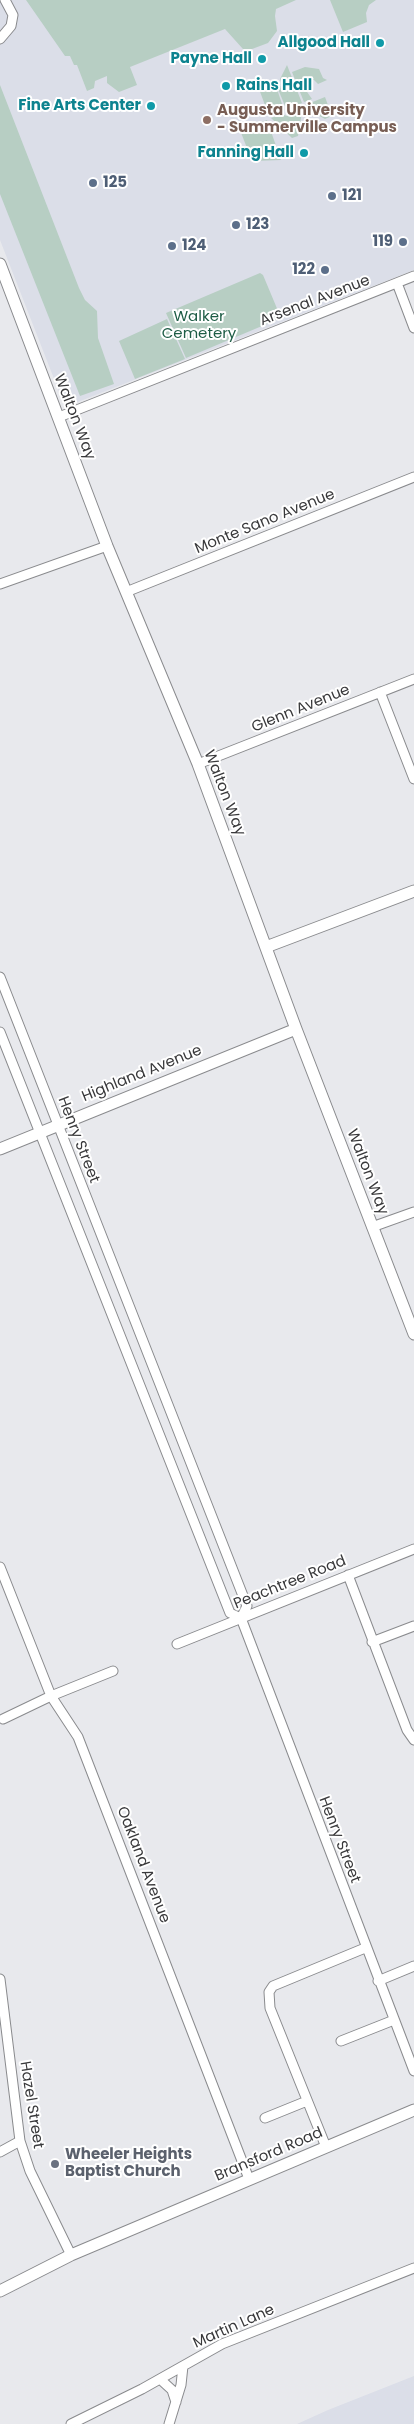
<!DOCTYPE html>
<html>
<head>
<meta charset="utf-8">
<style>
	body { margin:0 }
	canvas { display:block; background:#e8e9ed }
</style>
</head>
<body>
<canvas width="414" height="2424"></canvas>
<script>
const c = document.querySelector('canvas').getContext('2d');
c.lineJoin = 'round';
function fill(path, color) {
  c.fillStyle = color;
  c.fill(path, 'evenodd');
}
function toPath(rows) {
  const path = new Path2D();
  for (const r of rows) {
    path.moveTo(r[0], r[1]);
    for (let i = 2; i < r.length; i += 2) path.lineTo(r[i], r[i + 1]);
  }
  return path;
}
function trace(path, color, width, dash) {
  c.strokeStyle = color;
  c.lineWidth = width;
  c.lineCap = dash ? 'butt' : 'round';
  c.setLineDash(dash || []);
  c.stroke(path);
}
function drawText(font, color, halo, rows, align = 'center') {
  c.font = font + ' Poppins,sans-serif';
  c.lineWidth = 4;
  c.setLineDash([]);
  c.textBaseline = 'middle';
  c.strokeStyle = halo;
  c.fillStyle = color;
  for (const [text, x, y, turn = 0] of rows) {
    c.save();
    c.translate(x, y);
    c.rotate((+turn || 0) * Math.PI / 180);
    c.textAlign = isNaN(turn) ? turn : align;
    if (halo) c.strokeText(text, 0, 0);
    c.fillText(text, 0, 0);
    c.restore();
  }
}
const built = toPath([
	[0,0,414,0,414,270,65,407,0,240],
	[414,2376,414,2424,297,2424,328,2410]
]);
const green = toPath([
	[26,0,296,0,276,9,275,16,277,31,268,43,252,49,243,49,225,29,130,67,137,85,119,92,107,83,107,76,95,81,94,88,87,91,77,65,74,65,70,56,65,56],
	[330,0,376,0,369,5,366,13,367,22,343,32],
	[287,65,302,103,289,108,285,106,278,89,282,85,280,79],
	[305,67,319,69,323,78,327,80,318,84,314,80,307,80,305,89,312,99,304,102,292,72],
	[255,78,270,83,272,88,277,89,283,107,281,111,269,116],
	[0,85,79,288,85,300,97,311,98,338,114,384,80,396,0,194],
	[325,97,332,116,325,119,312,112,308,113,305,105],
	[303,106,298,136,292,138,271,118,282,114,287,116,291,110],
	[267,120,281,160,252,161,240,130],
	[260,273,263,275,281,318,186,358,166,313],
	[167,319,185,359,135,379,119,341]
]);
const street = toPath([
	[0,39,11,26,13,15,5,0],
	[397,283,414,328],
	[59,417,414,276],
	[0,584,107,546],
	[126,592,414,477],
	[380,692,414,779],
	[198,764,414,679],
	[0,977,247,1606,241,1618],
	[0,1032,230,1613,241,1618,414,2071],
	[372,1227,414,1212],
	[0,1567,51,1696,78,1737,249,2179],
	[348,1575,407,1730,414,1740],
	[372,1642,414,1626],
	[177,1644,414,1549],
	[3,1719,51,1696,113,1671],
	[0,1979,20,2141,30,2171,71,2255],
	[378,1981,414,1966],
	[341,2041,394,2020],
	[265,2118,307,2101],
	[326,2147,270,2008,269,1992,273,1986,365,1948],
	[0,2152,20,2141],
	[160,2379,172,2390,176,2402],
	[71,2424,142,2389,222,2344,414,2268],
	[169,2424,181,2385,183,2366]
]);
const secondary = toPath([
	[0,264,107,546,198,764,296,1029,414,1334],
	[266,947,414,891],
	[0,1149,296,1029],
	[0,2291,71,2255,414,2110]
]);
const markers = [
	[380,43,5,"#0f9aa8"],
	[262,59,5,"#0f9aa8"],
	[226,86,5,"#0f9aa8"],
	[151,106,5,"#0f9aa8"],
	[207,120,5,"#8d6e63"],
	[304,153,5,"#0f9aa8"],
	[93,183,5,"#5c6f8a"],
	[332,196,5,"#5c6f8a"],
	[236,225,5,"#5c6f8a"],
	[403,242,5,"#5c6f8a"],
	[172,246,5,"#5c6f8a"],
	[325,270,5,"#5c6f8a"],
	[55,2164,5,"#6b7280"]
];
const cultureNames = [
	["Allgood Hall",370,43],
	["Payne Hall",252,59],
	["Rains Hall",236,86,"left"],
	["Fine Arts Center",141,106],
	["Fanning Hall",294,153]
];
const educationNames = [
	["Augusta University",217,111],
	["- Summerville Campus",217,128]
];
const serviceNames = [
	["125",103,183],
	["121",342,196],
	["123",246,225],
	["119",393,242,"right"],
	["124",182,246],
	["122",315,270,"right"]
];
const streetNames = [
	["Arsenal Avenue",315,301,-21],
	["Walton Way",74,417,69],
	["Monte Sano Avenue",265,522,-22],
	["Glenn Avenue",301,709,-22],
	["Walton Way",224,793,69],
	["Highland Avenue",142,1074,-22],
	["Henry Street",78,1140,69],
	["Walton Way",367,1172,69],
	["Peachtree Road",290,1583,-22],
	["Henry Street",339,1840,69],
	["Oakland Avenue",143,1865,69],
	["Hazel Street",31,2105,81],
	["Bransford Road",269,2155,-23],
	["Martin Lane",234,2327,-24]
];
const parkNames = [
	["Walker",199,317],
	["Cemetery",199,334]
];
const worshipNames = [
	["Wheeler Heights",65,2155],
	["Baptist Church",65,2172]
];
fill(built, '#dbdee8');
fill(green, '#b7cec3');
trace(street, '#8a8b8e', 11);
trace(secondary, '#8a8b8e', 13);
trace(street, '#fff', 9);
trace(secondary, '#fff', 11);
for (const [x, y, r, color] of markers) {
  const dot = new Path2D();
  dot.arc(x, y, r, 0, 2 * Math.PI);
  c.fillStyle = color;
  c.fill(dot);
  trace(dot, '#fff', 2);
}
drawText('bold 15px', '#0d838f', '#fff', cultureNames, 'right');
drawText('bold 15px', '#785e54', '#fff', educationNames, 'left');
drawText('bold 15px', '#4e5e75', '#fff', serviceNames, 'left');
drawText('15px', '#39393b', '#fff', streetNames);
drawText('15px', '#1d5c45', '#fff', parkNames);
drawText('bold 15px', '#5b616d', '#fff', worshipNames, 'left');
</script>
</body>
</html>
